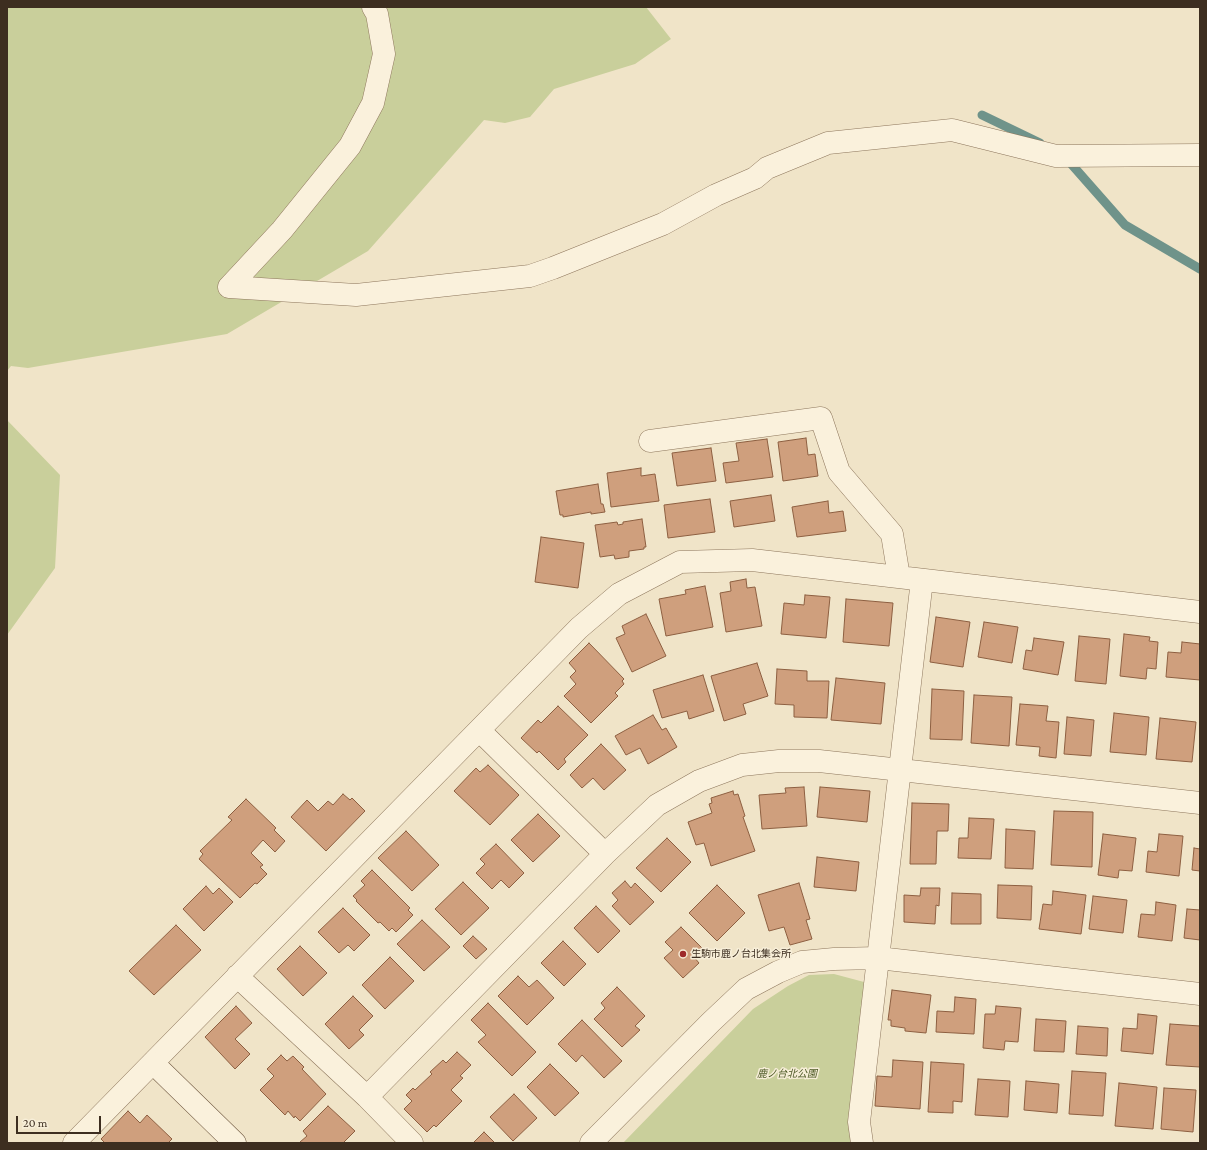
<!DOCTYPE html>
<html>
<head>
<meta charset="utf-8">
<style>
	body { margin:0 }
	#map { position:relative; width:1207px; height:1150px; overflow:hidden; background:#f0e4c8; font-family:"Crimson Pro",serif }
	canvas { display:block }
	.frame { position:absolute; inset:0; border:8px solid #3d2e20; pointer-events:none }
	.scale { position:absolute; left:16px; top:1116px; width:85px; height:18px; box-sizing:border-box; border:2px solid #3d2e20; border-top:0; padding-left:5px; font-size:12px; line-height:14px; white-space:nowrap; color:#3d2e20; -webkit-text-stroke:3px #f7eed8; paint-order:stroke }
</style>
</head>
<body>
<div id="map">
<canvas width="1207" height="1150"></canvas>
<div class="frame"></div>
<div class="scale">20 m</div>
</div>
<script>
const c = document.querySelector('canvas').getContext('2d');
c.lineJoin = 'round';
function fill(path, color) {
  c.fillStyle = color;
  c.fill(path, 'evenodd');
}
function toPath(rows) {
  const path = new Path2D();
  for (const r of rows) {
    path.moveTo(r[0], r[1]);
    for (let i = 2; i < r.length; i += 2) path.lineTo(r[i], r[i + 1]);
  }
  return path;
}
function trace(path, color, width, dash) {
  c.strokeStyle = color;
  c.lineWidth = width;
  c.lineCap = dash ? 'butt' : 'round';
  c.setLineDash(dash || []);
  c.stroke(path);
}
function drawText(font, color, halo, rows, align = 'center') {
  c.font = font + ' "Crimson Pro","Noto Sans JP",serif';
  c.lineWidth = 3;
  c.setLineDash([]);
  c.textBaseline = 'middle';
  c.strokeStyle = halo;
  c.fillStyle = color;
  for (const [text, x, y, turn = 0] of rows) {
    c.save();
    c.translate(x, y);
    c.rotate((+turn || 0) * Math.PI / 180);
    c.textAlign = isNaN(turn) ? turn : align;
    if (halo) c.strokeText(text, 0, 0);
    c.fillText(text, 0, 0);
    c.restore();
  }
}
const green = toPath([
	[7,7,646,7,671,39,635,64,554,89,530,117,505,123,484,120,368,251,227,334,28,368,11,366,7,371],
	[7,420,60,475,55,568,7,635],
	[834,974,864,982,851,1143,623,1143,753,1009,788,986,809,975]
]);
const stream = toPath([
	[982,115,1040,143],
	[1066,158,1125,225,1200,269]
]);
const building = toPath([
	[806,438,808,455,815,454,818,476,783,481,778,442,806,438],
	[767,439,773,477,726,483,723,463,739,461,736,443,767,439],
	[711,448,716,481,677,486,672,453,711,448],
	[641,468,641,476,655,474,659,501,611,507,607,473,641,468],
	[598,484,601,504,603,504,605,512,591,514,591,512,563,517,563,515,560,515,556,491,598,484],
	[771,495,775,521,734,527,730,501,771,495],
	[710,499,715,532,668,538,664,505,710,499],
	[828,501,829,513,843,511,846,531,797,537,792,507,828,501],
	[642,519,646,547,644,547,644,549,629,551,629,557,615,559,614,555,600,557,595,525,617,522,618,525,623,524,623,522,642,519],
	[541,537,584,543,578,588,535,582,541,537],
	[746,579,747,588,755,587,762,626,726,632,720,593,731,591,730,582,746,579],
	[705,586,713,627,666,636,659,599,686,594,685,590,705,586],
	[805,595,830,597,826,638,781,634,784,603,804,605,805,595],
	[846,599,893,603,889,646,843,642,846,599],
	[646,614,666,656,632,672,616,638,625,634,622,626,646,614],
	[936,617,970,622,963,667,930,662,936,617],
	[984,622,1018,627,1012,663,978,657,984,622],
	[1124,634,1150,637,1149,641,1158,642,1156,669,1147,668,1146,679,1120,676,1124,634],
	[1079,636,1110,639,1106,684,1075,681,1079,636],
	[1034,638,1064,642,1058,675,1023,669,1026,650,1032,651,1034,638],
	[1182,642,1200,644,1200,680,1166,677,1168,652,1181,653,1182,642],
	[589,643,624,679,622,681,624,684,615,693,618,696,591,723,564,696,576,684,570,677,576,671,569,663,589,643],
	[757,663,768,696,743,704,746,714,724,721,711,676,757,663],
	[777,669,807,671,807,681,829,681,827,718,794,717,794,705,775,704,777,669],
	[703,675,714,711,689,719,687,711,662,718,653,690,703,675],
	[836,678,885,683,881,724,831,720,836,678],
	[932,689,964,691,962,740,930,739,932,689],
	[974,695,1012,697,1009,746,971,743,974,695],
	[1020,704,1048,706,1046,721,1059,722,1056,758,1039,756,1040,747,1016,745,1020,704],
	[558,706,588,735,564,759,566,762,558,770,539,751,537,753,521,738,538,720,541,723,558,706],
	[1114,713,1149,717,1146,755,1110,752,1114,713],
	[653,715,662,730,666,728,677,747,648,764,640,748,626,755,615,736,653,715],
	[1067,717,1094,720,1091,756,1064,754,1067,717],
	[1160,718,1196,722,1192,762,1156,759,1160,718],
	[601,744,626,770,604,790,593,778,582,788,570,775,601,744],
	[488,765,519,795,490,825,454,791,476,768,480,772,488,765],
	[804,787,807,826,762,829,759,795,786,793,785,788,804,787],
	[820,787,870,791,867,822,817,817,820,787],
	[733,791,734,795,738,794,745,816,743,817,755,851,711,866,704,843,696,845,688,822,712,813,709,804,712,803,711,798,733,791],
	[343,794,350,800,352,798,365,811,326,851,291,817,307,800,318,811,328,801,333,805,343,794],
	[246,799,276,828,274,830,285,841,275,852,263,840,251,853,263,865,260,867,267,874,257,884,255,883,240,898,199,859,203,854,200,851,232,820,228,817,246,799],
	[912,803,949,804,948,831,937,831,936,864,910,864,912,803],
	[1054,811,1093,812,1092,867,1051,865,1054,811],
	[538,814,560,836,533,862,511,840,538,814],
	[969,818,994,819,991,859,958,858,959,838,968,838,969,818],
	[1006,829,1035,831,1033,869,1005,868,1006,829],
	[406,831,439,865,412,891,378,858,406,831],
	[1103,834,1136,838,1132,871,1119,870,1118,878,1098,875,1103,834],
	[1159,834,1183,836,1179,876,1146,872,1148,851,1157,852,1159,834],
	[667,838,691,862,661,892,636,868,667,838],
	[496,844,524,873,509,888,501,880,492,889,476,873,485,864,480,859,496,844],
	[1194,848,1200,849,1200,871,1192,870,1194,848],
	[817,857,859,862,856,891,814,887,817,857],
	[372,870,410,908,408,910,413,915,396,932,392,928,389,931,380,922,378,923,356,901,357,900,353,896,365,885,361,881,372,870],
	[625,881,631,888,635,883,654,902,630,925,612,906,618,900,612,893,625,881],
	[463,882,489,908,461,935,435,909,463,882],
	[799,883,810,919,806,920,812,939,790,945,784,927,769,931,758,895,799,883],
	[717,885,745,913,717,941,689,913,717,885],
	[998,885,1032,886,1031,920,997,918,998,885],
	[206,886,213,894,219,888,233,902,204,931,183,909,206,886],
	[921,888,940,888,939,906,936,905,935,924,904,922,904,895,920,896,921,888],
	[1053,891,1086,895,1081,934,1039,929,1043,904,1052,905,1053,891],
	[952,893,981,894,981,924,951,924,952,893],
	[1093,896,1127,900,1123,933,1089,929,1093,896],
	[1156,902,1176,905,1172,941,1138,937,1141,914,1155,915,1156,902],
	[596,906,620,931,598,953,574,928,596,906],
	[343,908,370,935,354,951,348,945,339,953,318,932,343,908],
	[1187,909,1200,910,1200,940,1184,938,1187,909],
	[422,920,450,947,424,971,397,944,422,920],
	[176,925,201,950,154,995,129,971,176,925],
	[681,927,703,949,694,957,699,963,683,978,664,958,673,950,665,942,681,927],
	[473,936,487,949,476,959,463,946,473,936],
	[563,941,586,964,564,986,541,963,563,941],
	[300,946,327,973,303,996,277,969,300,946],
	[390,957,414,981,385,1009,362,985,390,957],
	[518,976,529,987,537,980,554,998,527,1025,498,996,518,976],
	[617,987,645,1016,635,1026,640,1030,622,1047,594,1019,605,1008,601,1003,617,987],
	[892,990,931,995,926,1033,905,1031,905,1028,891,1026,891,1020,888,1020,892,990],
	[353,996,373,1016,359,1030,364,1035,349,1049,325,1024,353,996],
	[955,997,976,999,974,1034,936,1032,937,1011,954,1012,955,997],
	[488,1003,536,1052,512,1076,478,1042,486,1035,471,1020,488,1003],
	[236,1006,252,1023,235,1039,250,1054,235,1069,205,1037,236,1006],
	[996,1006,1021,1008,1018,1042,1005,1041,1004,1050,983,1048,985,1014,995,1014,996,1006],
	[1138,1014,1157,1016,1153,1054,1121,1051,1123,1028,1137,1029,1138,1014],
	[1036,1019,1066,1021,1064,1052,1034,1051,1036,1019],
	[582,1020,622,1061,604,1078,582,1055,576,1062,558,1044,582,1020],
	[1170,1024,1200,1026,1200,1067,1166,1065,1170,1024],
	[1078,1026,1108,1028,1107,1056,1076,1054,1078,1026],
	[457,1052,471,1065,460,1076,463,1078,451,1090,462,1101,436,1127,434,1125,427,1132,404,1109,412,1101,406,1095,413,1088,415,1090,432,1074,430,1072,443,1060,446,1063,457,1052],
	[281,1055,287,1061,293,1056,304,1067,302,1069,326,1094,300,1121,295,1116,294,1118,288,1111,285,1115,260,1090,274,1076,267,1069,281,1055],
	[893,1060,923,1062,920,1109,875,1106,877,1076,892,1077,893,1060],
	[931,1062,964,1064,962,1102,953,1101,953,1113,928,1112,931,1062],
	[550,1064,579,1093,555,1116,527,1087,550,1064],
	[1072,1071,1106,1073,1103,1116,1069,1114,1072,1071],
	[978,1079,1010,1081,1008,1117,975,1115,978,1079],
	[1026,1081,1059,1084,1057,1113,1024,1110,1026,1081],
	[1119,1083,1157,1087,1153,1129,1115,1126,1119,1083],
	[1164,1088,1196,1090,1193,1132,1161,1129,1164,1088],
	[514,1094,537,1118,513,1141,490,1117,514,1094],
	[328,1106,355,1131,343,1143,301,1143,300,1142,307,1136,303,1131,328,1106],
	[128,1111,140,1123,147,1115,172,1139,168,1143,105,1143,101,1139,128,1111],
	[484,1132,495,1143,473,1143,484,1132]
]);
const street = toPath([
	[229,287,356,295,530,276,553,268,663,224,716,195,755,178,767,168,828,143,952,130,1056,156,1200,155],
	[229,287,282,230,350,146,373,103,384,54,377,14,373,7],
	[650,441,821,418,839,472,892,534,899,577],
	[479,730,605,854],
	[237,976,367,1097,412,1143],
	[367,1097,605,854,657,805,699,781,742,765,779,761,819,761,1200,803],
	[74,1143,579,628,619,594,680,562,752,560,1200,612],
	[591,1143,711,1022,746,989,778,972,802,962,834,959,878,958,1200,994],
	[862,1143,859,1122,922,580]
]);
const secondary = toPath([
	[153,1063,235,1143]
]);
const markers = [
	[683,954,4,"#9e2a2b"]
];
const poiNames = [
	["生駒市鹿ノ台北集会所",691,954]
];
const parkNames = [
	["鹿ノ台北公園",787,1074]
];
fill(green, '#c9cf9b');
trace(stream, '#6f938a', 9);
fill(building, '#cf9f7d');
trace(building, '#8d5f41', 1);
trace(street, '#8d765c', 23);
trace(secondary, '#6f573f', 23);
trace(street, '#faf1dc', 22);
trace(secondary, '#faf1dc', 22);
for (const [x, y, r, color] of markers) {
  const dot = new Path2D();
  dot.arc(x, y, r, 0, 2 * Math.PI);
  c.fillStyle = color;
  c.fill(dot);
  trace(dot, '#f7eed8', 1.5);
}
drawText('10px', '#3d2e20', '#f7eed8', poiNames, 'left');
drawText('italic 10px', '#4d5a26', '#f7eed8', parkNames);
</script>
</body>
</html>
